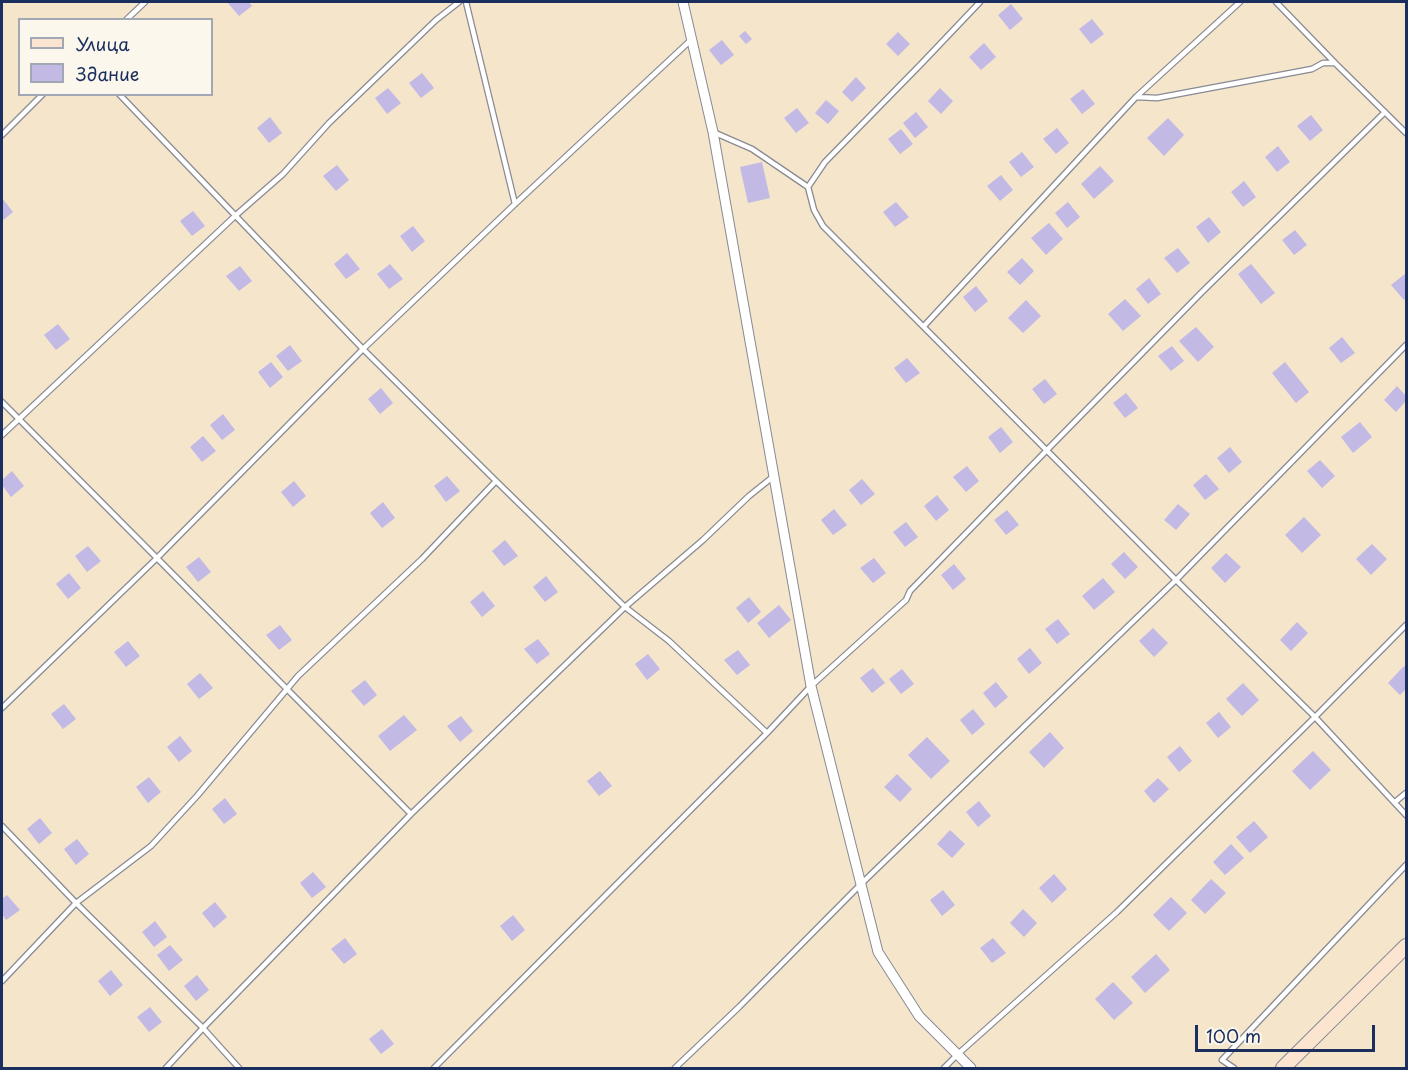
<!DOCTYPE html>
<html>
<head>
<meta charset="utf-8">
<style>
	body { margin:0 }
	#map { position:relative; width:1408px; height:1070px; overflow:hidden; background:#f4e5cb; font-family:"Playpen Sans",sans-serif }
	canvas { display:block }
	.frame { position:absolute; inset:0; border:3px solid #1b2f5e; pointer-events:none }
	.legend { position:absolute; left:18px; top:18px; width:195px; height:78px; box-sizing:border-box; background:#fbf7ec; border:2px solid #a1a7b3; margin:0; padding:8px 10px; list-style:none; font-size:18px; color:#1b2f5e }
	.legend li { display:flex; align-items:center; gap:12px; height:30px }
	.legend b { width:30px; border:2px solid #a1a7b3 }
	.scale { position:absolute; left:1195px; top:1025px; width:180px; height:27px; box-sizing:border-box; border:3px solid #1b2f5e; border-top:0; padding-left:8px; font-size:18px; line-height:21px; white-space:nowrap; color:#1b2f5e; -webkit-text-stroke:4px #fbf7ec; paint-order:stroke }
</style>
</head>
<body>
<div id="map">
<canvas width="1408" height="1070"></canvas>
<div class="frame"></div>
<ul class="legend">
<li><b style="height:8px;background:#fce5d0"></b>Улица</li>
<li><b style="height:16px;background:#c2b9e5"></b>Здание</li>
</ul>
<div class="scale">100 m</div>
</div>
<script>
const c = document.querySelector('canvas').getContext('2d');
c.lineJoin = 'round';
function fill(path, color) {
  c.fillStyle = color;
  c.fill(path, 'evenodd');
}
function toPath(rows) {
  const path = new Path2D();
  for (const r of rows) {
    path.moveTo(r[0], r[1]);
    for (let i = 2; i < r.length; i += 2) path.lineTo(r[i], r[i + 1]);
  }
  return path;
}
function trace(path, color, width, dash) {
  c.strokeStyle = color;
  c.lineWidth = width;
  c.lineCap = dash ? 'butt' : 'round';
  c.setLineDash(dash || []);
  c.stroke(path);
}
const building = toPath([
	[227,2,249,2,252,6,239,16],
	[1011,4,1023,19,1010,30,998,15],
	[1092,19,1104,34,1091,44,1079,29],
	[745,31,752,39,746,44,739,36],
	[898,32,910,44,898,56,886,44],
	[722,40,734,55,721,65,709,50],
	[984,43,996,57,981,70,969,57],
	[422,73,434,88,421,98,409,83],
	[856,77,866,88,852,102,842,92],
	[388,88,401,103,387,114,375,98],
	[940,88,953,101,941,114,928,101],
	[1083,89,1095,104,1082,114,1070,99],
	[826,100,839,111,828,124,815,113],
	[797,108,809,123,796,133,784,118],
	[916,112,928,127,915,138,903,123],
	[1311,115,1323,130,1310,141,1297,126],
	[270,117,282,133,269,143,257,128],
	[1168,118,1184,135,1164,156,1147,138],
	[1057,128,1069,143,1056,154,1043,139],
	[901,129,913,144,900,154,888,139],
	[1278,146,1290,162,1277,172,1265,157],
	[1022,152,1034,167,1021,177,1009,162],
	[762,162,770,198,748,203,740,167],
	[337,165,349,180,336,191,323,176],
	[1100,166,1114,181,1094,199,1081,184],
	[1001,175,1013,190,1000,201,987,186],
	[1244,181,1256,197,1243,207,1231,192],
	[2,198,13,212,2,221],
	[896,202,909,217,895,227,883,212],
	[1068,202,1080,217,1067,228,1055,213],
	[193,211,205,226,192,236,180,221],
	[1209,217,1221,232,1208,243,1196,227],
	[1049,223,1063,239,1046,255,1031,238],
	[413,226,425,241,412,252,400,236],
	[1295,230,1307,245,1294,255,1282,240],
	[1178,248,1190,263,1177,273,1164,258],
	[347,253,360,269,346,279,334,264],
	[1022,258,1034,271,1020,285,1007,272],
	[390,264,403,279,389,289,377,274],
	[1251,264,1275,293,1261,304,1238,274],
	[240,266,252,281,239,291,226,276],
	[1405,274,1406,276,1406,298,1404,300,1391,285],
	[1149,278,1161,294,1148,304,1136,289],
	[976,286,988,301,975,312,963,297],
	[1125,299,1141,316,1123,331,1108,314],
	[1026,300,1041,316,1023,333,1008,318],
	[58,324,70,339,56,350,44,335],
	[1196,327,1214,347,1198,362,1179,341],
	[1342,337,1355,353,1341,363,1329,348],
	[290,345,302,361,288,371,276,356],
	[1172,346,1184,361,1171,371,1158,356],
	[907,358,920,373,906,383,894,368],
	[271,362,283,377,270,388,258,372],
	[1285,362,1309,392,1296,403,1272,373],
	[1045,379,1057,394,1044,404,1032,389],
	[1397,386,1406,396,1406,401,1396,412,1384,400],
	[381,388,393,403,380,414,368,399],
	[1126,393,1138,408,1125,418,1113,403],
	[223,414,235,430,222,440,210,425],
	[1360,422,1372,437,1353,453,1341,437],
	[1001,427,1013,442,1000,453,988,437],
	[203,436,216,451,202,462,190,447],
	[1230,447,1242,462,1229,473,1217,458],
	[1320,460,1335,476,1322,488,1307,471],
	[967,466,979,481,966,492,953,477],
	[12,471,24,486,11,497,2,485,2,480],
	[1206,474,1219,489,1205,500,1193,485],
	[447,476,460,491,446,502,434,486],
	[862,479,875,494,861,505,849,490],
	[294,481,306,496,293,507,281,492],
	[937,495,949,510,936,521,924,506],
	[383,502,395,518,382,528,370,513],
	[1178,504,1190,514,1176,530,1164,520],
	[834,509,847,525,833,535,821,520],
	[1007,510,1019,525,1006,535,994,520],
	[1304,517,1321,535,1302,553,1285,535],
	[906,522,918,537,905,547,893,532],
	[505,540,518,556,504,566,492,551],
	[1372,544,1387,559,1371,575,1356,559],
	[88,546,101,561,87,572,75,556],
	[1124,552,1138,567,1125,579,1111,564],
	[1226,553,1241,567,1225,583,1211,568],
	[199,557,211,572,198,582,186,567],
	[874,558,886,573,873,583,860,568],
	[954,564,966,579,953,590,941,575],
	[69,573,81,588,68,599,56,584],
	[546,576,558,592,545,602,533,587],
	[1103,578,1115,592,1094,610,1082,596],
	[483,591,495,606,482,617,470,602],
	[749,597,761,612,748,623,736,608],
	[779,605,791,620,769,638,757,623],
	[1058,619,1070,634,1057,644,1045,629],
	[1297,622,1308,633,1291,651,1280,640],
	[280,625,292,640,279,650,266,635],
	[1153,628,1168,643,1154,657,1139,641],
	[538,639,550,654,537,664,524,649],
	[128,641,140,656,126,667,114,652],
	[1030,648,1042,663,1029,674,1017,659],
	[738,650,750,665,737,675,724,660],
	[648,654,660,669,647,680,635,664],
	[1404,666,1406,668,1406,689,1400,695,1388,683],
	[873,668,885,683,872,693,860,678],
	[902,669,914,684,901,694,889,679],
	[200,673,213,688,199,699,187,684],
	[365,680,377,695,364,706,351,691],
	[996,682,1008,697,995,708,983,693],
	[1243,683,1259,700,1242,716,1226,699],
	[64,704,76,719,63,729,51,714],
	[973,709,985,724,972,735,960,720],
	[1219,712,1231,727,1218,738,1206,723],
	[404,715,417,730,390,751,378,736],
	[461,716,473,731,460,742,447,726],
	[1050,732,1064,748,1044,768,1029,752],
	[180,736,192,751,179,762,167,747],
	[927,737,950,761,931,779,908,755],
	[1180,746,1192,761,1179,772,1167,757],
	[1313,751,1331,770,1310,790,1292,771],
	[600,771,612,786,599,796,587,781],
	[897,774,912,789,900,802,884,787],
	[149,777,161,792,148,803,136,787],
	[1158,778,1169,789,1154,803,1144,791],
	[225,798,237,814,224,824,212,809],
	[979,801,991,816,978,827,966,812],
	[40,818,52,833,39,844,27,829],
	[1254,821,1268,837,1250,853,1236,837],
	[950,830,965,844,952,858,937,844],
	[77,839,89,854,76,865,64,849],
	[1231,844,1244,858,1225,875,1213,862],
	[313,872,326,887,312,898,300,883],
	[1054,874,1067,889,1052,903,1039,888],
	[1211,879,1226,893,1205,914,1191,900],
	[943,890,955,905,942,916,930,900],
	[7,895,20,910,6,920,2,914,2,899],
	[1171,897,1187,913,1169,931,1153,915],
	[215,902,227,917,214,928,202,913],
	[1023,909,1037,923,1024,937,1010,923],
	[513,915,525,930,512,941,500,926],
	[155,921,167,937,154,947,142,932],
	[345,938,357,954,344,964,331,949],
	[993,938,1006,953,992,963,980,948],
	[170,945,183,960,169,971,157,955],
	[1156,954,1170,970,1145,993,1131,977],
	[111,970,123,985,110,996,98,981],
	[197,975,209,990,196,1001,184,986],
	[1113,982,1133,1003,1114,1020,1095,999],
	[150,1007,162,1022,149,1032,137,1017],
	[382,1029,394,1044,381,1054,369,1039]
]);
const lane = toPath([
	[466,2,515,204],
	[1276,2,1335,63,1406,133],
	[126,20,145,2],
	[119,94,363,349,496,481,625,607,669,641,767,733],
	[1136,97,1157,98,1312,69,1323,63,1335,63],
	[713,132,752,149,808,187,814,210,823,226,1176,580,1315,717,1406,815],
	[2,135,43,94],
	[808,187,825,162,922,63,980,2],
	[924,326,1136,97,1240,2],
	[2,402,411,814],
	[2,435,235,216,283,174,329,123,436,20,459,2],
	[2,708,156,559,363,349,515,204,692,39],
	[1395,802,1406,793],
	[2,826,76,903,203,1028,239,1068],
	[2,981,76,903,151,846,197,796,298,676,422,559,496,481],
	[166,1068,203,1028,411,814,625,607,703,540,749,496,774,476],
	[434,1068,767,733,811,686,906,600,910,591,1047,450,1201,293,1385,112],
	[675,1068,739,1007,861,884,1176,580,1406,345],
	[944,1068,958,1054,1117,912,1315,717,1406,625],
	[1234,1068,1222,1060,1406,865]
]);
const street = toPath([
	[683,2,713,132,811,686,878,952,919,1016,971,1068]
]);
const secondary = toPath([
	[1283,1068,1406,946]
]);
fill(building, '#c2b9e5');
trace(lane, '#888a94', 7);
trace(street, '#888a94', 11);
trace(secondary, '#888a94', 16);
trace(lane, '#fff', 4.5);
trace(street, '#fff', 9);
trace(secondary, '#fce5d0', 14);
</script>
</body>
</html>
